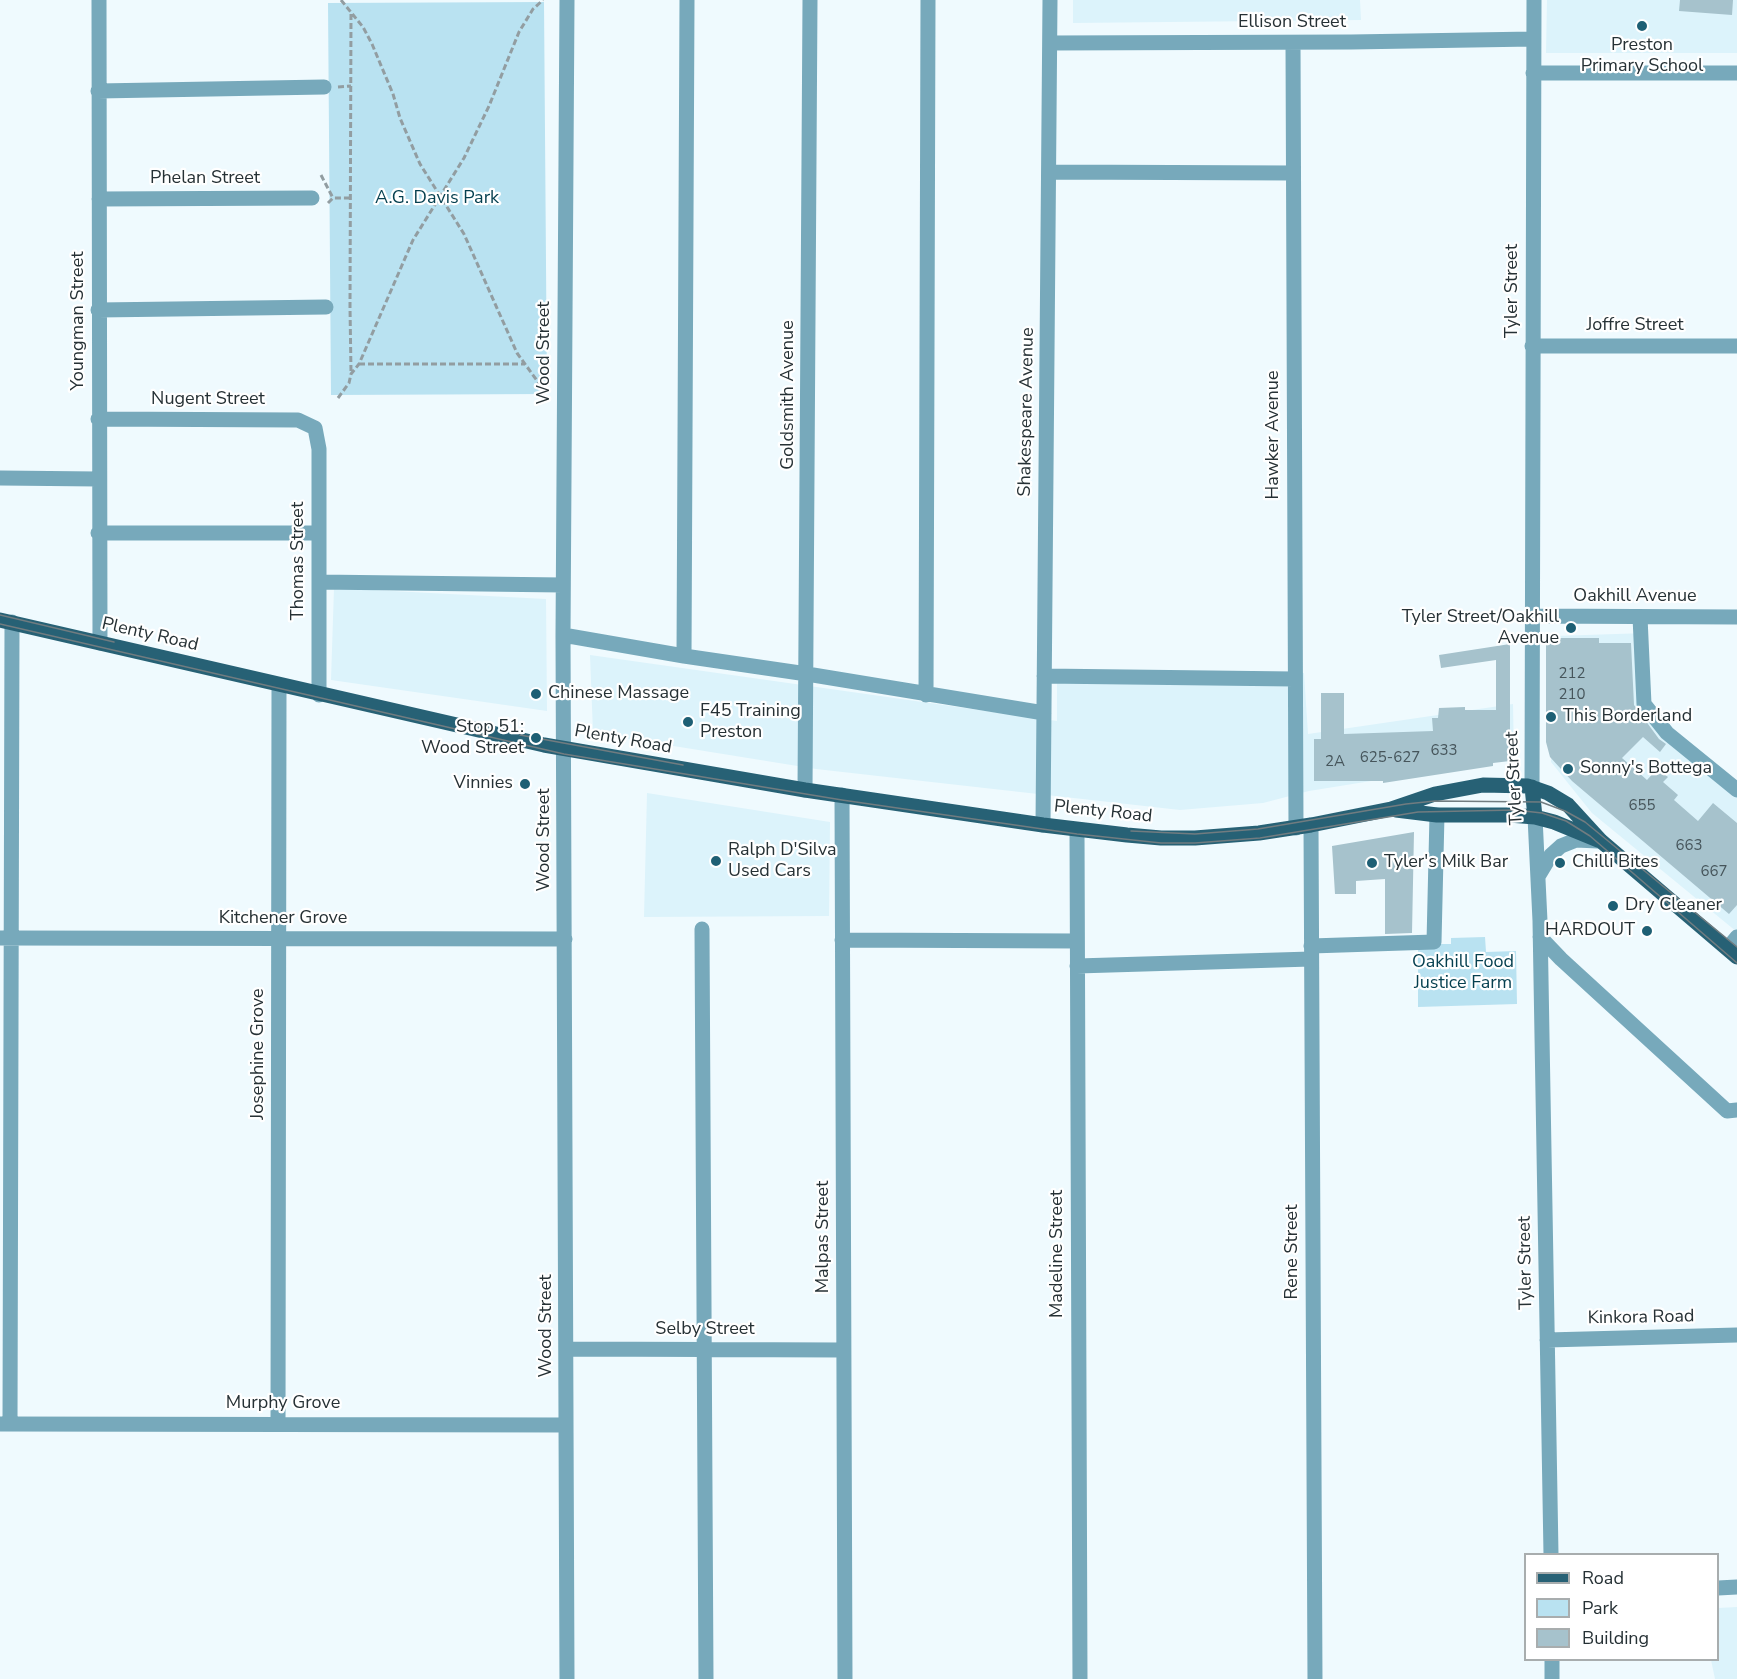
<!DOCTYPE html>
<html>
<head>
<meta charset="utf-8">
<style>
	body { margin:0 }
	#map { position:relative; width:1737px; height:1679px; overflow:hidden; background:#effafe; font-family:"Nunito Sans",sans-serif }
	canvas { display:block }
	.legend { position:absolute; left:1524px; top:1553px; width:195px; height:108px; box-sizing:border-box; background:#fff; border:2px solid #a8adae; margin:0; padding:8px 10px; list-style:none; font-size:18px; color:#263135 }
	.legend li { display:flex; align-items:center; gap:12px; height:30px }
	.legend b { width:30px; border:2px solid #a8adae }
</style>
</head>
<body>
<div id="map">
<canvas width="1737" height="1679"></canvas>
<ul class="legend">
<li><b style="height:8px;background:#276175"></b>Road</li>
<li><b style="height:16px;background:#b9e2f1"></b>Park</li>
<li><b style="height:16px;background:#a6c2cc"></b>Building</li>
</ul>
</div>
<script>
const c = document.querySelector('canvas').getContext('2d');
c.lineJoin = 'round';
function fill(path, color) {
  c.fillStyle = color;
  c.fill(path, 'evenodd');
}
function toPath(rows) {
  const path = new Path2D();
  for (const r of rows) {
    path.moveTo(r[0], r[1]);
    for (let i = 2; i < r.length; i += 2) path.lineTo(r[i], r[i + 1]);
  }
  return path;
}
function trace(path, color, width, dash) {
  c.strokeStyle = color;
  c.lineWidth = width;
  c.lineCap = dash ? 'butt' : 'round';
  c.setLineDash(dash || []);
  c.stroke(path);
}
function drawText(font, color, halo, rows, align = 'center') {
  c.font = font + ' "Nunito Sans",sans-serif';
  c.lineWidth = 4.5;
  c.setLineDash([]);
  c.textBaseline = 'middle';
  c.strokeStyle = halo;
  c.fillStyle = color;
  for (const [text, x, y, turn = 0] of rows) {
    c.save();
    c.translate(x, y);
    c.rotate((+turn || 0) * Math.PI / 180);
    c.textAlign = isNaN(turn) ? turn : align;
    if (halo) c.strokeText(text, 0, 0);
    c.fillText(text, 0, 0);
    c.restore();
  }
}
const built = toPath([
	[1073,0,1360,0,1361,20,1073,23],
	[1547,0,1737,0,1737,53,1546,53],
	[334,588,546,599,547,711,331,680],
	[1647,633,1644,704,1737,785,1737,932,1592,813,1551,762,1554,636],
	[590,655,1057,721,1057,673,1304,673,1308,734,1513,704,1514,758,1309,791,1263,803,1180,810,816,769,593,733],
	[647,793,830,822,829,916,644,917],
	[1737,1607,1737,1679,1715,1679,1711,1660,1718,1660,1718,1608]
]);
const green = toPath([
	[544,2,547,394,331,395,328,3],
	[1485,937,1486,952,1516,951,1517,1004,1418,1007,1418,944,1451,944,1451,938]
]);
const building = toPath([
	[1680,0,1733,0,1732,15,1679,11],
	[1546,638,1599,638,1599,643,1631,643,1634,705,1659,739,1666,744,1660,752,1643,737,1622,758,1647,780,1657,769,1668,777,1663,782,1678,795,1674,800,1698,821,1713,803,1737,823,1737,905,1729,914,1572,781,1550,757,1546,742],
	[1510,644,1510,761,1493,763,1493,766,1383,783,1383,781,1314,781,1314,739,1321,739,1321,693,1344,693,1344,734,1433,731,1432,718,1438,718,1439,708,1465,707,1465,710,1496,710,1496,660,1441,668,1439,655],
	[1414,832,1412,933,1385,934,1385,879,1356,881,1356,894,1335,894,1332,846]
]);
const path = toPath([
	[341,0,363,27,372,44,393,94,400,118,420,164,464,234,517,353,546,393],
	[351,14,350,307,351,372],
	[338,87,351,86],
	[321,175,333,198],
	[328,203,333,198,351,198],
	[359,364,524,364],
	[338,398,349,383,351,374,359,364,413,240,464,158,489,106,519,32,533,9,543,0]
]);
const minor = toPath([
	[99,0,100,643],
	[1050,43,1351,42,1533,39],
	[1293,43,1296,828],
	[1533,73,1737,73],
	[98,91,324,87],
	[1050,172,1293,173],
	[99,199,312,198],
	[98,310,326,307],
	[1532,346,1737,346],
	[98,419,298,420,315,428,319,449,319,695],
	[0,478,98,479],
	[98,533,319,533],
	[319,582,563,585],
	[1532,616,1737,617],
	[1640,617,1644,704,1667,733,1737,790],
	[563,635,684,656,807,674,1044,713],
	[684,656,687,0],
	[1044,676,1294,679],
	[926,695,928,0],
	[1532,787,1534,0],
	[805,790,810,0],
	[842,795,845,1679],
	[1535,817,1540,921,1551,1554],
	[1043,825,1050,0],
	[1311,825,1315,1679],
	[1077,830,1080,1679],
	[1539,875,1551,855,1561,846,1576,840,1598,841],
	[702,929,706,1679],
	[1540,937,1561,959,1727,1111,1737,1110],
	[0,938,565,939],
	[842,940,1077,941],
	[1311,946,1434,942,1437,815],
	[1728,948,1737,937],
	[1077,966,1311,959],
	[1547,1340,1737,1335],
	[566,1349,843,1350],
	[278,1423,279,685],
	[0,1424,566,1425],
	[10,1424,12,622],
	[1718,1588,1737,1587],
	[1552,1660,1552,1679],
	[567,1679,563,635,567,0]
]);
const major = toPath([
	[0,620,544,745,805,790,1043,825,1127,835,1161,838,1195,838,1259,833,1311,825,1391,809,1435,794,1483,785,1528,786,1548,793,1568,805,1601,841,1737,957],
	[1532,787,1535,817],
	[1396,810,1437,815,1509,815,1535,817,1554,822,1598,840]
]);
const tram = toPath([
	[0,615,114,642],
	[0,624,564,754,842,800,1077,834,1161,843,1195,843,1260,838,1418,812,1515,810,1542,813,1566,821,1590,836,1737,963],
	[520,735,683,765],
	[1131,831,1195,834,1258,829,1406,804,1435,801,1541,802,1565,811,1585,822,1737,947]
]);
const markers = [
	[1642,26,6,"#1e5f74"],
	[1571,628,6,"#1e5f74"],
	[536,694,6,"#1e5f74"],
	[1551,717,6,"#1e5f74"],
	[688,722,6,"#1e5f74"],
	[536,738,6,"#1e5f74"],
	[1568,769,6,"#1e5f74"],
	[525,784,6,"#1e5f74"],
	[716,861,6,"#1e5f74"],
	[1372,863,6,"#1e5f74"],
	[1560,863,6,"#1e5f74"],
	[1613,906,6,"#1e5f74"],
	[1647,931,6,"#1e5f74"]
];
const numberNames = [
	["212",1572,674],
	["210",1572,695],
	["633",1444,751],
	["625-627",1390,758],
	["2A",1335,762],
	["655",1642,806],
	["663",1689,846],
	["667",1714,872]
];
const streetNames = [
	["Ellison Street",1292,23],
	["Phelan Street",205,179],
	["Tyler Street",1513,291,-90],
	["Youngman Street",79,321,-90],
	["Joffre Street",1635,326],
	["Wood Street",545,353,-90],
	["Goldsmith Avenue",789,395,-90],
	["Nugent Street",208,400],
	["Shakespeare Avenue",1027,412,-89],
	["Hawker Avenue",1274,435,-90],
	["Thomas Street",299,561,-90],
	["Oakhill Avenue",1635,597],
	["Plenty Road",150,635,13],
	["Plenty Road",623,740,10],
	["Tyler Street",1515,778,-93],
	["Plenty Road",1103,812,6],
	["Wood Street",545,840,-90],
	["Kitchener Grove",283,919],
	["Josephine Grove",259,1054,-90],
	["Malpas Street",824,1237,-90],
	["Rene Street",1293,1252,-90],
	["Madeline Street",1058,1254,-90],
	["Tyler Street",1526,1263,-91],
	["Kinkora Road",1641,1318,-1],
	["Wood Street",547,1326,-90],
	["Selby Street",705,1330],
	["Murphy Grove",283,1404]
];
const poiNames = [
	["Preston",1642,46,"center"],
	["Primary School",1642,67,"center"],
	["Tyler Street/Oakhill",1559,618,"right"],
	["Avenue",1559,639,"right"],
	["Chinese Massage",548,694],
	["F45 Training",700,712],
	["Preston",700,733],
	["This Borderland",1563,717],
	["Stop 51:",524,728,"right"],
	["Wood Street",524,749,"right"],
	["Sonny's Bottega",1580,769],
	["Vinnies",513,784,"right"],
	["Ralph D'Silva",728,851],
	["Used Cars",728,872],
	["Tyler's Milk Bar",1384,863],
	["Chilli Bites",1572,863],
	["Dry Cleaner",1625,906],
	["HARDOUT",1635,931,"right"]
];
const parkNames = [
	["A.G. Davis Park",437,199],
	["Oakhill Food",1463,963],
	["Justice Farm",1463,984]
];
fill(built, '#dcf3fb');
fill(green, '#b9e2f1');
fill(building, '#a6c2cc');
trace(path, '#929da1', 3, [6, 3]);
trace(minor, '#77a9bb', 15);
trace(major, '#276175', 15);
trace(tram, '#717c80', 1.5);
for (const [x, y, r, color] of markers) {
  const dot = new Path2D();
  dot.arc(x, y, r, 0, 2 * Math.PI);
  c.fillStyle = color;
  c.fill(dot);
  trace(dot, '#fff', 2);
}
drawText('15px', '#46555b', null, numberNames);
drawText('18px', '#263135', '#fff', streetNames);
drawText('18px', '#263135', '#fff', poiNames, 'left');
drawText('18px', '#043f4f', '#fff', parkNames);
</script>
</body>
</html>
